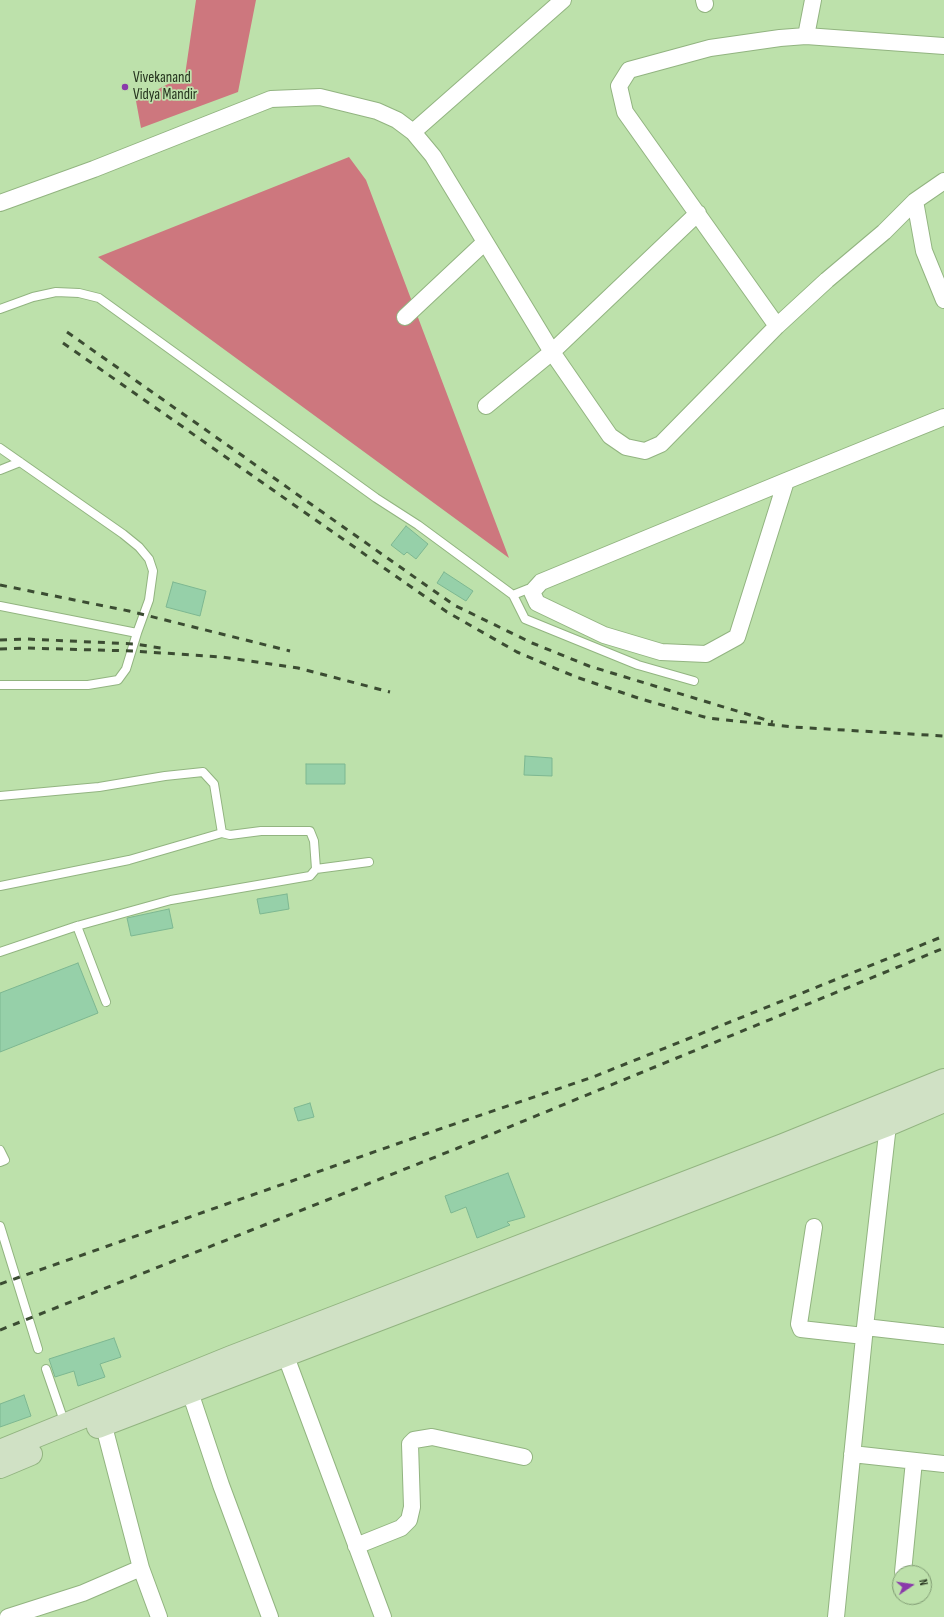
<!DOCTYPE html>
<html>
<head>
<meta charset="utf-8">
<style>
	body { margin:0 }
	#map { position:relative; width:944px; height:1617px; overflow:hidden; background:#bde1ab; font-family:"Sofia Sans Condensed",sans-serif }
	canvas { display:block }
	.north { position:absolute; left:892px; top:1565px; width:40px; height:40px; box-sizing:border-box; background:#bde1ab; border:1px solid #809b73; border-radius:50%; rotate:77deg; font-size:11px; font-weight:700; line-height:16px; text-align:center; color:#25331e }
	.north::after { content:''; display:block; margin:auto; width:14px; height:18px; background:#8a3aaa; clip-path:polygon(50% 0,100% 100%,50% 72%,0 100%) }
</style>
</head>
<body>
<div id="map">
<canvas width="944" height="1617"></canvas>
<div class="north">N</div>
</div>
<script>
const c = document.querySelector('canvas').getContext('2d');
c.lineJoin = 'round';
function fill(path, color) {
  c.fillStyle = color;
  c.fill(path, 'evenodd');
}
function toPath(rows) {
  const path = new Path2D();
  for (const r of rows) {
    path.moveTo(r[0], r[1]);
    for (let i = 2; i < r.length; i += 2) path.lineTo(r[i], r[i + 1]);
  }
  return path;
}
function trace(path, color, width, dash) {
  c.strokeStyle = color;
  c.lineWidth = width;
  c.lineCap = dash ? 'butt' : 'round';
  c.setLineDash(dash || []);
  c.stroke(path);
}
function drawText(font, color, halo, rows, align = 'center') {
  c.font = font + ' "Sofia Sans Condensed",sans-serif';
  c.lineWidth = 3.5;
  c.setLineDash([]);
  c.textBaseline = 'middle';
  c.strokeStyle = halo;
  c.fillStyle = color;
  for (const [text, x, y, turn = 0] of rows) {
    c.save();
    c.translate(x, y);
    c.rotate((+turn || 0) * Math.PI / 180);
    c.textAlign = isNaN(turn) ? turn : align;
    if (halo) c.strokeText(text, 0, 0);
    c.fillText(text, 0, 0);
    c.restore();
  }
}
const forest = toPath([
	[196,0,256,0,238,92,141,128,136,101,185,75],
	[349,157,366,180,509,558,98,257]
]);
const building = toPath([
	[406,526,428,544,416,559,407,552,404,555,391,545,406,526],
	[444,572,473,591,466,601,437,583,444,572],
	[173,582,206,591,200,616,166,607,173,582],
	[525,756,552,758,552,776,524,775,525,756],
	[306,764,345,764,345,784,306,784,306,764],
	[287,894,289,909,260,914,257,899,287,894],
	[169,909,173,928,131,936,127,918,169,909],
	[78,963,98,1013,0,1052,0,993,78,963],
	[310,1103,314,1117,298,1121,294,1108,310,1103],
	[508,1173,525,1217,507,1222,510,1225,477,1238,466,1207,451,1213,445,1196,508,1173],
	[114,1338,121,1357,100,1364,105,1377,78,1386,74,1371,55,1377,49,1359,114,1338],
	[24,1395,31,1416,0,1427,0,1404,24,1395]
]);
const lane = toPath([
	[0,309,33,297,56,292,79,293,99,298,376,498,418,525,513,595,528,589,532,592],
	[0,448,123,534,139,547,149,559,153,571,149,600,137,633,0,606],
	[0,470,20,462],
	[513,595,525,619,638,665,694,681],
	[0,685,88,685,118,680,126,669,137,633],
	[0,796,99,787,165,776,203,772,214,784,222,833,230,835,261,831,310,831,314,841,316,869,310,876,171,900,77,926,0,952],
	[316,869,369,862],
	[0,886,129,860,222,833],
	[77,926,106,1002],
	[0,1150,5,1160,0,1162],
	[0,1226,38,1349],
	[46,1369,65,1424]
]);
const street = toPath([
	[704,0,705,4],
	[806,36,813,0],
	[413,132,563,0],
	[915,201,924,251,944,300],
	[0,203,94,169,271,99,320,97,377,111,397,120,413,132,433,156,552,352,610,436,626,447,645,451,661,444,777,326,625,112,619,86,629,70,710,48,780,38,806,36,944,46],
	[405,317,485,242],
	[777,326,827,280,884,232,915,201,944,181],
	[486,406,552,352,698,213],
	[786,481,737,637,706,654,661,652,604,635,537,603,532,592,541,582,786,481,944,417],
	[814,1227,799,1324,801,1329,864,1336],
	[865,1327,944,1336],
	[285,1354,383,1617],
	[190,1392,221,1485,270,1617],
	[852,1454,944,1464],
	[356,1546,401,1528,409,1520,412,1507,410,1444,414,1440,432,1437,524,1457],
	[141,1568,159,1617],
	[903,1572,914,1461],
	[8,1617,83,1593,141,1568,101,1415],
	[836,1617,865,1327,888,1125,886,1116]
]);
const secondary = toPath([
	[98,1427,888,1125,944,1101],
	[0,1451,231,1357,783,1145,944,1080],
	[0,1467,31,1454]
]);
const rail = toPath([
	[67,332,454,605,532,643,589,666,773,722],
	[63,343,447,612,517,652,576,677,641,699,708,718,793,727,944,736],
	[0,585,129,611,290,651],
	[0,640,26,639,135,644,167,649],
	[0,649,25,648,133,651,222,657,298,668,390,692],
	[0,1284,425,1134,593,1077,944,936],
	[0,1330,458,1148,944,948]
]);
const markers = [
	[125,87,4,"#8a3aaa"]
];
const poiNames = [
	["Vivekanand",133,78],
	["Vidya Mandir",133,95]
];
fill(forest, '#cd777e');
fill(building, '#96d0a9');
trace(building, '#7db791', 1);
trace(lane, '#92b480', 10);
trace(street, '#92b480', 18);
trace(secondary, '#92b480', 24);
trace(lane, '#fff', 8);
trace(street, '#fff', 16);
trace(secondary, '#d0e1c5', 22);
trace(rail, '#3b4c32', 3, [7, 7]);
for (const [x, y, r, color] of markers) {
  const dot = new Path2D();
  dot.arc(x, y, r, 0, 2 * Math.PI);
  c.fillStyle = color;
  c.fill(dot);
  trace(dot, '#bde1ab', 1.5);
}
drawText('15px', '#25331e', '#bde1ab', poiNames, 'left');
</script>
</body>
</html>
